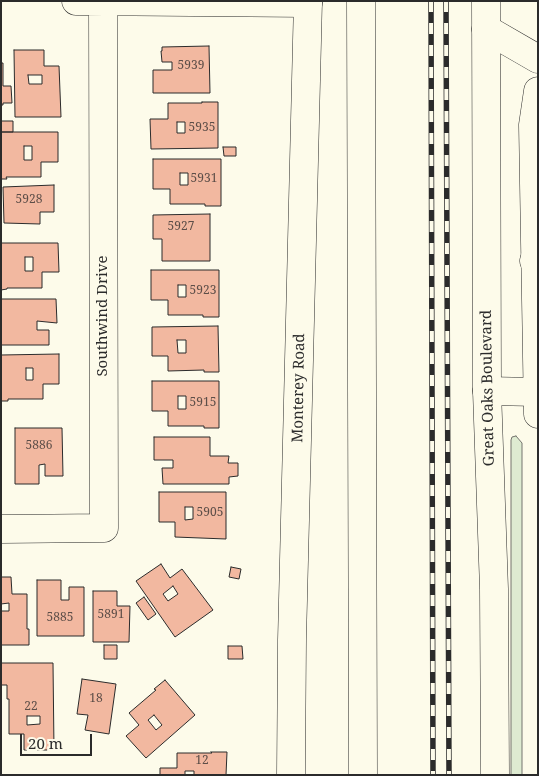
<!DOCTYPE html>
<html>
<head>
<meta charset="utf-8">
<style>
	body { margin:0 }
	#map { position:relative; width:539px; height:776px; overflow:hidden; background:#fdfbea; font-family:"Noto Serif",serif }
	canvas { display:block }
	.frame { position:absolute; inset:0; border:2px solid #2b2b2b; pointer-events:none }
	.scale { position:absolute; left:20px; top:734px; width:72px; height:22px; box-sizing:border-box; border:2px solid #2b2b2b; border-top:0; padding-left:6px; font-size:15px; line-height:18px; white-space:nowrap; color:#2b2b2b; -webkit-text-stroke:4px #fdfbea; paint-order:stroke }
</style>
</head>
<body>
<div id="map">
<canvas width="539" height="776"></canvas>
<div class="frame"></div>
<div class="scale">20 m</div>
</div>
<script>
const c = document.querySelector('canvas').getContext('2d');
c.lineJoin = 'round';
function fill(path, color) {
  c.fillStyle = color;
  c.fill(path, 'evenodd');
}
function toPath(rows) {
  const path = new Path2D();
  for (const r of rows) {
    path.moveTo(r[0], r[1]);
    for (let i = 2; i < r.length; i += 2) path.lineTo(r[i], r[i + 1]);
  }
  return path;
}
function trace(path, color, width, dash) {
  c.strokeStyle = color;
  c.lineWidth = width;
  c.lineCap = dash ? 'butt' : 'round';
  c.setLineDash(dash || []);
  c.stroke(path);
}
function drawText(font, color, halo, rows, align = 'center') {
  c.font = font + ' "Noto Serif",serif';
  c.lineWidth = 4;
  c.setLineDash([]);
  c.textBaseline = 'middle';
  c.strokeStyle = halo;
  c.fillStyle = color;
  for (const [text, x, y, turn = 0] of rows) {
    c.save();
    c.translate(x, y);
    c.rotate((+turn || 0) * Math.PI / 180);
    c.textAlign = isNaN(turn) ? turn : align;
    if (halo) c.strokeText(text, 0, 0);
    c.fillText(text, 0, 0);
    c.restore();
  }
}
const green = toPath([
	[516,436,522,443,522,775,511,775,511,440,512,437,516,436]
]);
const building = toPath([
	[209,46,210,93,153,93,153,70,172,70,172,62,162,62,161,51,162,51,162,47,209,46],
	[14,50,44,50,44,66,59,66,61,117,15,117,14,50],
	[28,75,42,75,42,84,29,84,28,75],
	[1,63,3,63,3,86,11,86,12,103,3,103,3,105,1,105,1,63],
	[202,102,218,102,218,148,151,149,150,119,168,119,168,103,202,103,202,102],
	[177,122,185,122,185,133,177,133,177,122],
	[1,121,13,121,13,132,1,132,1,121],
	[1,132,58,132,58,162,41,162,41,177,6,177,7,179,1,179,1,132],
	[24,146,32,146,32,160,24,160,24,146],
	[223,147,236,147,236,156,224,156,223,147],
	[153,159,221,159,221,206,205,206,205,204,170,204,170,189,153,189,153,159],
	[180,173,188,173,188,185,180,185,180,173],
	[54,185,54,212,40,212,40,224,4,223,3,187,54,185],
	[210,214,210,261,162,261,162,239,153,239,153,215,210,214],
	[1,243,58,243,59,272,42,272,42,288,7,288,7,289,1,290,1,243],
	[25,257,33,257,33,271,25,271,25,257],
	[151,270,219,270,219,317,203,317,203,315,168,315,168,300,151,300,151,270],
	[178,285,186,285,186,297,178,297,178,285],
	[1,299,56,299,57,323,37,321,37,330,49,330,49,345,1,345,1,299],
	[218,326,219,372,204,372,204,370,168,371,168,356,152,356,152,327,218,326],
	[177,340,186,340,186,353,178,353,177,340],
	[59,354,59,384,43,384,43,399,8,399,8,401,1,401,1,355,59,354],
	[26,368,33,368,33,380,26,380,26,368],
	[152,381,219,381,219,428,204,428,204,426,168,426,168,411,152,411,152,381],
	[178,396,186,396,186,409,178,409,178,396],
	[15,428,62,428,63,476,45,476,45,464,39,465,39,484,15,484,15,428],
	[154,437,210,437,210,456,229,456,228,463,238,463,238,476,229,477,229,484,163,484,162,468,173,468,173,460,154,460,154,437],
	[159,492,226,492,226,539,175,537,175,522,159,522,159,492],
	[185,507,193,507,193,519,185,520,185,507],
	[161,564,170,578,182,569,213,610,175,637,136,581,161,564],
	[173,586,178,594,168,601,163,594,173,586],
	[231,567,241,569,239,579,229,577,231,567],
	[1,577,11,577,12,594,27,594,27,629,29,629,29,645,1,645,1,611,9,611,9,603,1,604,1,577],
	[37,580,61,580,61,600,69,600,69,587,84,587,84,636,37,636,37,580],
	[93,591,117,591,117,606,130,606,129,642,93,642,93,591],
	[144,597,156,614,148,620,136,603,144,597],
	[104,645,117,645,117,659,104,659,104,645],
	[228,646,242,646,243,659,228,659,228,646],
	[1,663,53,663,54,750,24,750,24,734,9,734,9,699,7,699,7,685,1,685,1,663],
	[27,716,40,716,40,724,27,725,27,716],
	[82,679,116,684,109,734,85,730,88,715,77,714,82,679],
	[165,680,195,715,146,758,126,736,139,725,129,713,156,690,154,689,165,680],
	[154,715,162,725,156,730,148,720,154,715],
	[211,752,227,752,226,775,194,775,194,771,185,771,185,775,160,775,160,768,177,768,177,753,212,753,211,752]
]);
const minor = toPath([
	[76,1,308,3],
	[487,391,538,392],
	[1,529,104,528,103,2]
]);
const major = toPath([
	[361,1,363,775],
	[486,1,487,391,494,589,495,775],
	[538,91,533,125,538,414],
	[291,775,292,640,308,1]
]);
const highway = toPath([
	[486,29,538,59],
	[534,261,538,249]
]);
const rail = toPath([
	[431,1,433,775],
	[446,1,449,775]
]);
const numberNames = [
	["5939",191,66],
	["5935",202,128],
	["5931",204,179],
	["5928",29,200],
	["5927",181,227],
	["5923",203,291],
	["5915",203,403],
	["5886",39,446],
	["5905",210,513],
	["5891",111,615],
	["5885",60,618],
	["18",96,699],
	["22",31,707],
	["12",202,761]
];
const streetNames = [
	["Southwind Drive",103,316,-90],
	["Monterey Road",299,388,-89],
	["Great Oaks Boulevard",488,388,-91]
];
fill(green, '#deebd1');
trace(green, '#74746e', 1);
fill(building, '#f2b8a0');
trace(building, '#2b2b2b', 1);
trace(minor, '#2b2b2b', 29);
trace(major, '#2b2b2b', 29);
trace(highway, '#2b2b2b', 29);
trace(minor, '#fdfbea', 28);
trace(major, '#fdfbea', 28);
trace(highway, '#fdfbea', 28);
trace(rail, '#2b2b2b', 5.5);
trace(rail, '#fdfbea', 4, [11]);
drawText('12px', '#5d4e48', null, numberNames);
drawText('15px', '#2b2b2b', '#fdfbea', streetNames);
</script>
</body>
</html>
